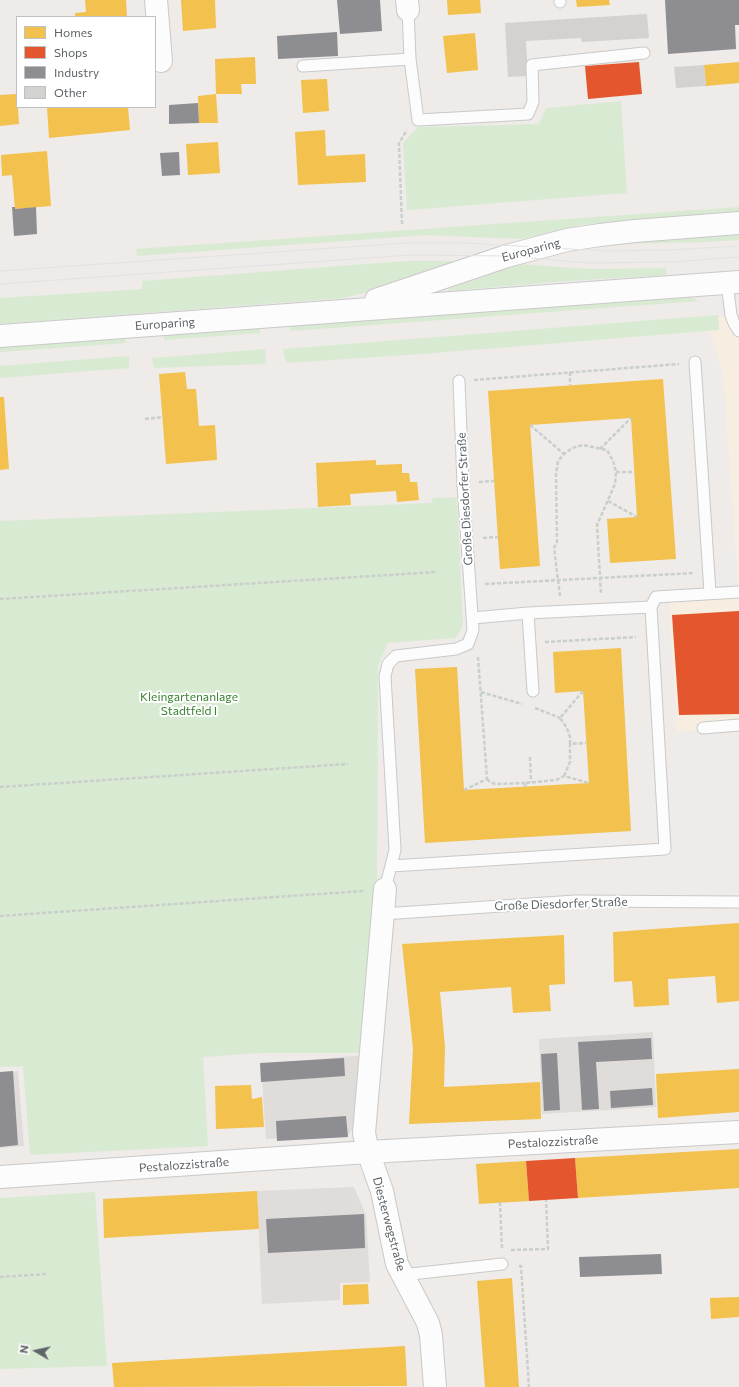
<!DOCTYPE html>
<html>
<head>
<meta charset="utf-8">
<style>
	body { margin:0 }
	#map { position:relative; width:739px; height:1387px; overflow:hidden; background:#eeebe8; font-family:Commissioner,sans-serif }
	canvas { display:block }
	.legend { position:absolute; left:16px; top:16px; width:140px; height:92px; box-sizing:border-box; background:#fff; border:1px solid #bec1c2; margin:0; padding:5px 7px; list-style:none; font-size:12px; color:#5d6367 }
	.legend li { display:flex; align-items:center; gap:8px; height:20px }
	.legend b { width:20px; border:1px solid #bec1c2 }
	.north { position:absolute; left:16px; top:1331px; width:40px; height:40px; -webkit-text-stroke:3px #fff; paint-order:stroke; rotate:279deg; font-size:11px; font-weight:700; line-height:16px; text-align:center; color:#5d6367 }
	.north::after { content:''; display:block; margin:auto; width:14px; height:18px; background:#5d6367; clip-path:polygon(50% 0,100% 100%,50% 72%,0 100%) }
</style>
</head>
<body>
<div id="map">
<canvas width="739" height="1387"></canvas>
<ul class="legend">
<li><b style="height:11px;background:#f2c14e"></b>Homes</li>
<li><b style="height:11px;background:#e4572e"></b>Shops</li>
<li><b style="height:11px;background:#8d8d92"></b>Industry</li>
<li><b style="height:11px;background:#d4d2d1"></b>Other</li>
</ul>
<div class="north">N</div>
</div>
<script>
const c = document.querySelector('canvas').getContext('2d');
c.lineJoin = 'round';
function fill(path, color) {
  c.fillStyle = color;
  c.fill(path, 'evenodd');
}
function toPath(rows) {
  const path = new Path2D();
  for (const r of rows) {
    path.moveTo(r[0], r[1]);
    for (let i = 2; i < r.length; i += 2) path.lineTo(r[i], r[i + 1]);
  }
  return path;
}
function trace(path, color, width, dash) {
  c.strokeStyle = color;
  c.lineWidth = width;
  c.lineCap = dash ? 'butt' : 'round';
  c.setLineDash(dash || []);
  c.stroke(path);
}
function drawText(font, color, halo, rows, align = 'center') {
  c.font = font + ' Commissioner,sans-serif';
  c.lineWidth = 4;
  c.setLineDash([]);
  c.textBaseline = 'middle';
  c.strokeStyle = halo;
  c.fillStyle = color;
  for (const [text, x, y, turn = 0] of rows) {
    c.save();
    c.translate(x, y);
    c.rotate((+turn || 0) * Math.PI / 180);
    c.textAlign = isNaN(turn) ? turn : align;
    if (halo) c.strokeText(text, 0, 0);
    c.fillText(text, 0, 0);
    c.restore();
  }
}
const commercial = toPath([
	[739,314,739,729,677,731,669,600,739,596,723,372,706,319]
]);
const industrial = toPath([
	[653,1032,656,1107,542,1114,539,1039],
	[363,1055,356,1125,347,1136,266,1139,261,1064],
	[18,1071,24,1146,0,1148,0,1073],
	[354,1187,366,1215,370,1282,340,1283,340,1300,262,1304,257,1191]
]);
const green = toPath([
	[621,101,627,193,407,210,403,143,418,127,539,124,546,108],
	[739,207,739,211,581,225,521,239,427,235,137,256,136,249],
	[739,234,739,240,706,242,615,244],
	[405,261,455,261,455,262,381,289,343,298,0,324,0,298,142,289,142,281],
	[518,264,591,269,666,268,666,275,554,282,448,291,448,289],
	[690,297,699,301,291,331,290,325],
	[718,315,719,330,422,354,286,363,283,349],
	[260,328,260,333,164,340,164,335],
	[124,338,127,343,0,352,0,346],
	[265,349,266,364,154,368,152,358],
	[129,356,129,368,0,378,0,366],
	[457,497,463,625,456,638,388,643,378,666,377,894,363,1053,258,1053,203,1057,208,1146,30,1155,23,1066,0,1067,0,521,431,503,433,498],
	[95,1192,107,1366,0,1369,0,1198]
]);
const homes = toPath([
	[85,0,126,0,127,17,75,17,75,13,86,12],
	[181,0,215,0,216,28,183,31],
	[447,0,480,0,481,13,448,15],
	[576,0,609,0,610,5,577,7],
	[475,33,478,70,447,73,443,36],
	[255,57,256,84,241,84,242,94,216,94,215,59],
	[739,62,739,83,706,86,704,65],
	[327,79,329,111,303,113,301,80],
	[17,94,19,124,0,126,0,95],
	[216,94,218,123,199,123,198,96],
	[47,107,128,107,130,130,49,138],
	[325,130,326,156,365,154,366,182,298,185,295,132],
	[218,142,220,173,188,175,186,144],
	[47,151,51,206,15,209,12,175,2,176,1,155],
	[185,372,187,389,196,389,199,426,215,425,217,460,166,464,159,374],
	[663,379,676,559,610,563,607,519,637,517,631,418,530,425,540,566,500,569,488,391],
	[0,397,4,397,9,469,0,470],
	[376,460,376,465,402,464,402,473,409,473,410,482,417,482,419,500,397,502,396,491,350,494,351,505,318,507,316,463],
	[621,648,631,831,425,843,415,669,457,667,464,790,589,783,583,691,555,693,553,652],
	[739,923,739,1001,717,1003,715,976,668,979,669,1005,634,1007,632,981,614,982,613,932],
	[564,935,565,984,549,985,551,1011,513,1013,511,987,440,992,445,1047,444,1087,540,1082,541,1119,409,1124,413,1049,402,944],
	[739,1069,739,1112,658,1118,656,1074],
	[251,1085,252,1099,262,1097,264,1127,216,1129,215,1086],
	[739,1149,739,1188,578,1198,575,1158],
	[526,1161,529,1201,479,1204,476,1164],
	[257,1191,259,1229,104,1238,103,1199],
	[512,1278,519,1387,485,1387,477,1281],
	[368,1284,369,1304,343,1305,343,1285],
	[739,1297,739,1317,711,1319,710,1298],
	[405,1346,407,1386,114,1387,112,1363]
]);
const shops = toPath([
	[639,62,642,94,588,99,585,66],
	[739,611,739,714,679,715,672,615],
	[575,1158,578,1198,529,1201,526,1161]
]);
const industry = toPath([
	[337,0,380,0,382,31,340,34],
	[665,0,739,0,739,25,735,25,736,49,668,54],
	[337,32,338,56,278,59,277,36],
	[198,103,199,123,169,124,169,105],
	[179,152,180,175,162,176,160,153],
	[12,207,15,207,15,209,36,207,37,234,14,236],
	[651,1038,652,1059,596,1062,599,1109,582,1110,578,1042],
	[557,1053,560,1110,544,1111,541,1054],
	[344,1058,345,1076,261,1082,260,1063],
	[13,1071,18,1145,0,1147,0,1072],
	[652,1088,653,1105,611,1108,610,1091],
	[346,1116,348,1137,277,1141,276,1121],
	[364,1214,365,1248,268,1253,266,1219],
	[661,1254,662,1274,580,1277,579,1257]
]);
const building = toPath([
	[647,14,649,38,582,42,581,38,526,41,528,76,508,77,505,23],
	[704,65,706,86,676,88,674,67]
]);
const path = toPath([
	[402,224,399,146,399,143,407,130],
	[570,372,570,385],
	[474,380,679,364],
	[145,419,163,417],
	[530,425,564,454],
	[600,449,631,418],
	[616,472,634,472],
	[479,482,494,481],
	[608,501,637,517],
	[483,538,498,537],
	[485,584,694,573],
	[560,596,554,548,557,542,556,474,558,461,564,454,572,448,583,445,607,450,613,461,616,472,615,484,597,525,601,594],
	[0,599,437,572],
	[545,642,636,637],
	[481,692,522,704],
	[535,708,560,718],
	[570,744,570,737,567,728,560,718,583,691],
	[530,757,531,782],
	[564,776,570,762,570,744,586,743],
	[487,779,490,782,495,784,526,783,525,787],
	[526,783,556,780,564,776,589,783],
	[0,787,348,764],
	[464,790,487,779,478,657],
	[0,916,363,891],
	[500,1202,502,1248],
	[511,1250,548,1249,546,1200],
	[519,1266,521,1266,529,1387],
	[0,1277,46,1274]
]);
const lane = toPath([
	[560,0,560,2],
	[408,10,410,59,418,120,528,114,533,102,532,65,644,53],
	[303,66,410,59],
	[727,283,731,315,734,323,739,331],
	[695,362,710,593],
	[528,613,533,691],
	[473,618,528,613,651,607,656,597,739,592],
	[703,728,739,725],
	[391,866,665,849,651,607],
	[385,889,395,850,385,676,388,664,396,656,456,649,468,644,473,630,463,484,459,381],
	[383,914,575,901,739,902],
	[402,1275,502,1264]
]);
const street = toPath([
	[156,0,161,61],
	[407,0,408,10],
	[385,889,364,1133,368,1152,382,1191,397,1264,428,1323,431,1335,435,1387],
	[0,1177,368,1152,739,1132]
]);
const secondary = toPath([
	[376,300,507,256,567,240,600,235,635,231,739,223],
	[0,336,739,282]
]);
const tram = toPath([
	[0,271,406,243,466,243,605,251,670,250,739,246],
	[0,284,410,255,507,256,588,263,671,262,739,257]
]);
const streetNames = [
	["Europaring",531,250,-15],
	["Europaring",165,324,-4],
	["Große Diesdorfer Straße",465,499,-93],
	["Große Diesdorfer Straße",561,904,-2],
	["Pestalozzistraße",553,1142,-3],
	["Pestalozzistraße",184,1165,-4],
	["Diesterwegstraße",389,1224,75]
];
const parkNames = [
	["Kleingartenanlage",189,697],
	["Stadtfeld I",189,711]
];
fill(commercial, '#f7eee1');
fill(industrial, '#dfdcd9');
fill(green, '#d9ead3');
fill(homes, '#f2c14e');
fill(shops, '#e4572e');
fill(industry, '#8d8d92');
fill(building, '#d4d2d1');
trace(lane, '#c9c9c9', 13);
trace(street, '#c9c9c9', 24);
trace(secondary, '#c9c9c9', 24);
trace(path, '#c9cfcb', 2.5, [4, 2]);
trace(lane, '#fcfcfc', 11);
trace(street, '#fcfcfc', 22);
trace(secondary, '#fcfcfc', 22);
trace(tram, '#e3e2e3', 1);
drawText('12px', '#5d6367', '#fff', streetNames);
drawText('12px', '#3a8230', '#fff', parkNames);
</script>
</body>
</html>
